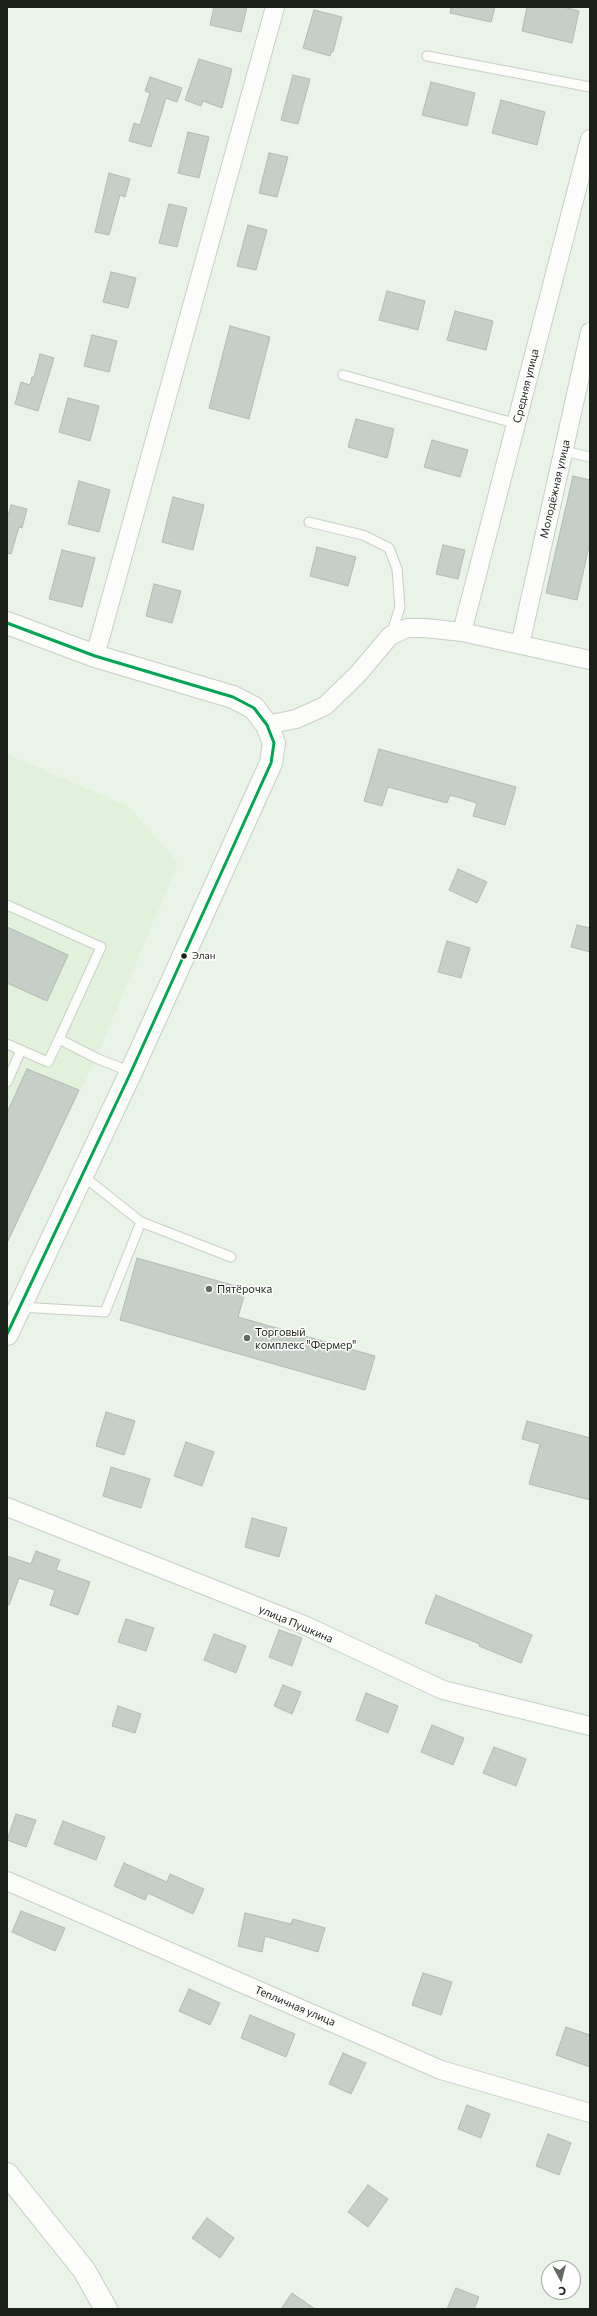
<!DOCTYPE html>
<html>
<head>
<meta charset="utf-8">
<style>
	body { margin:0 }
	#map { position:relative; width:597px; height:2316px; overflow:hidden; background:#eaf3e7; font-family:Commissioner,sans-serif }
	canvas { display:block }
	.frame { position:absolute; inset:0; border:8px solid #1b2119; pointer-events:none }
	.north { position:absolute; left:541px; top:2260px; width:40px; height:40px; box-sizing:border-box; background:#fff; border:1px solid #a4a6a3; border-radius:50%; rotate:173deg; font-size:11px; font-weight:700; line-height:16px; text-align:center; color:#1b2119 }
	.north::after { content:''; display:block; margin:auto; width:14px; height:18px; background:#636a61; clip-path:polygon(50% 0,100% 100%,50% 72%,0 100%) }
</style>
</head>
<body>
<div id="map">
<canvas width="597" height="2316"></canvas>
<div class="frame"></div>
<div class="north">С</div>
</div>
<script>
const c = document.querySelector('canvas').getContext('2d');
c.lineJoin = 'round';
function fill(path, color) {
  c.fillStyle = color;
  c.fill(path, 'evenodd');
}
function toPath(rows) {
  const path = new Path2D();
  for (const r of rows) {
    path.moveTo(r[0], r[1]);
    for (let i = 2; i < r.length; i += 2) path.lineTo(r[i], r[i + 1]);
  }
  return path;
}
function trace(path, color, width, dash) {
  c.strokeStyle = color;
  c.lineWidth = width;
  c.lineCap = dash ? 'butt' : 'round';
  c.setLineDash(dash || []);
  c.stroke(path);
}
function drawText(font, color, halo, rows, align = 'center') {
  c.font = font + ' Commissioner,sans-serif';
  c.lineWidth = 3;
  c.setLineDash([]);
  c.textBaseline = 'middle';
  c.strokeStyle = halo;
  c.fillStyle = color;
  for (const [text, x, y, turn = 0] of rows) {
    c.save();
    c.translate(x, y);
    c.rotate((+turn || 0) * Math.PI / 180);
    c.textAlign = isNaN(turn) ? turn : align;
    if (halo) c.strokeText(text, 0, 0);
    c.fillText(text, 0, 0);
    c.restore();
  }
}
const built = toPath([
	[7,754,129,807,178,863,96,1058,7,1243]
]);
const building = toPath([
	[214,7,247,7,241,32,210,25,214,7],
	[451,7,495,7,491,22,450,13,451,7],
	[527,7,563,7,579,11,572,43,522,31,527,7],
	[314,10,342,17,333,52,332,51,330,56,303,48,314,10],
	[199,59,232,69,222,108,203,101,201,106,185,100,199,59],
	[293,75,310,79,298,124,281,120,293,75],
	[150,77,182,88,177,102,166,98,151,147,129,141,134,123,140,125,150,93,145,91,150,77],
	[431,82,475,93,467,126,422,115,431,82],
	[501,100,545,112,537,145,492,133,501,100],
	[188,132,209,137,199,178,178,173,188,132],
	[269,153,288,157,277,197,259,193,269,153],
	[109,173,130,179,125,197,120,195,109,235,95,232,109,173],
	[169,204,187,208,177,247,159,243,169,204],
	[248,225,267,230,256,270,237,266,248,225],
	[111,272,136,278,128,308,103,302,111,272],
	[387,291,425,301,418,330,379,320,387,291],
	[455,311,493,321,486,350,447,340,455,311],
	[230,326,270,337,249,419,209,408,230,326],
	[92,335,117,341,109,372,84,366,92,335],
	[40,354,54,358,38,411,15,404,21,382,30,385,32,377,34,377,40,354],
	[68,398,99,406,90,441,59,432,68,398],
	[356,419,394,429,387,458,348,447,356,419],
	[432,440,468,450,460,477,424,467,432,440],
	[573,476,590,480,590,542,577,600,546,593,573,476],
	[79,481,110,490,99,532,68,524,79,481],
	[173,497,204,505,193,550,162,542,173,497],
	[11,505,27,509,22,528,19,527,11,554,7,553,7,519,11,505],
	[443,545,465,550,458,579,436,574,443,545],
	[317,547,356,557,348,586,310,576,317,547],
	[62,550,95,558,82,607,49,599,62,550],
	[154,584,181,591,172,623,146,616,154,584],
	[379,749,516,787,505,825,473,816,477,803,450,795,447,803,388,787,382,806,364,801,379,749],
	[458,869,487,882,477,903,449,890,458,869],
	[577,925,590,928,590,952,571,947,577,925],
	[7,927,68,955,47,1001,7,983,7,927],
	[447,941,470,948,461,978,438,972,447,941],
	[27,1069,79,1090,7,1243,7,1113,27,1069],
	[137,1258,246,1289,238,1317,375,1356,365,1390,120,1320,137,1258],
	[106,1412,135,1421,124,1455,96,1446,106,1412],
	[527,1421,590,1438,590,1500,529,1484,540,1444,522,1439,527,1421],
	[186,1442,214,1452,202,1486,174,1476,186,1442],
	[111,1467,150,1479,141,1508,103,1496,111,1467],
	[252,1518,287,1528,279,1557,245,1547,252,1518],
	[36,1551,60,1560,56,1570,90,1582,78,1615,50,1605,55,1590,19,1578,9,1605,7,1605,7,1556,31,1564,36,1551],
	[436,1595,532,1635,521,1663,479,1646,480,1644,425,1623,436,1595],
	[126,1619,154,1628,146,1651,118,1642,126,1619],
	[279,1630,302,1638,292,1666,269,1657,279,1630],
	[214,1634,246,1646,236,1673,204,1660,214,1634],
	[283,1685,301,1692,292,1714,274,1706,283,1685],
	[366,1693,398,1706,388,1733,356,1720,366,1693],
	[118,1706,141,1714,135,1733,112,1726,118,1706],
	[432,1725,464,1738,453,1765,421,1752,432,1725],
	[494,1747,526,1759,516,1786,483,1773,494,1747],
	[16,1814,36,1820,26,1847,7,1840,16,1814],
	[63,1821,105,1837,96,1860,54,1844,63,1821],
	[124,1863,167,1882,170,1874,204,1889,193,1914,148,1893,145,1900,114,1886,124,1863],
	[21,1911,65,1928,55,1951,12,1932,21,1911],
	[245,1913,291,1924,293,1919,325,1928,318,1952,265,1936,262,1952,238,1946,245,1913],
	[423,1973,452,1982,441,2015,412,2005,423,1973],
	[189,1989,220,2003,210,2025,179,2011,189,1989],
	[250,2015,295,2034,286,2057,241,2038,250,2015],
	[566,2027,590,2035,590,2067,556,2055,566,2027],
	[343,2053,366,2063,351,2094,329,2084,343,2053],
	[467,2105,490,2114,481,2138,458,2129,467,2105],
	[548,2134,571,2143,559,2175,536,2166,548,2134],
	[368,2185,388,2199,368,2227,348,2212,368,2185],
	[207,2218,234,2238,220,2258,192,2238,207,2218],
	[456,2288,479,2297,474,2309,447,2309,456,2288],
	[292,2293,315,2309,281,2309,292,2293]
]);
const service = toPath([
	[427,56,590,87],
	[343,375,517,424],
	[563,451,590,457],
	[309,522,363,535,389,548,397,569,400,607,391,635],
	[7,905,101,947,59,1039],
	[7,1044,48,1062,59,1039,96,1058,131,1072],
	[7,1082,21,1050],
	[82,1175,141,1222,231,1257],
	[20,1307,105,1312,141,1222]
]);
const minor = toPath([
	[462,632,590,139],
	[520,645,590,332],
	[95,656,275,7],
	[267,725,296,719,325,706,358,674,390,636,407,628,425,628,462,632,590,660],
	[7,1507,304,1625,443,1690,590,1726],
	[7,1881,441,2070,590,2113]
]);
const tertiary = toPath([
	[7,623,95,656,233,697,254,708,267,725,274,743,271,763,131,1072,7,1334],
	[7,2174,84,2270,106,2309]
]);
const bus1 = toPath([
	[7,623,95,656,233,697,254,708,267,725,274,743,271,763,131,1072,7,1334]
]);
const markers = [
	[184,956,3.5,"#1b2119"],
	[209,1289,4,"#636a61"],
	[247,1338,4,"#636a61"]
];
const busNames = [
	["Элан",192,956]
];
const streetNames = [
	["Средняя улица",526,386,-76],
	["Молодёжная улица",555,489,-77],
	["улица Пушкина",296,1624,23],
	["Тепличная улица",295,2006,23]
];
const poiNames = [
	["Пятёрочка",217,1289],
	["Торговый",255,1332],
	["комплекс \"Фермер\"",255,1345]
];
fill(built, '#e1f1dc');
fill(building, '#c5cfc7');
trace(building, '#b1bab3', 1);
trace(service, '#c7cfc5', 11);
trace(minor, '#c7cfc5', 20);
trace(tertiary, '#c7cfc5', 24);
trace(service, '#fcfdfb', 9);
trace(minor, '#fcfdfb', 18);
trace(tertiary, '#fcfdfb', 22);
trace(bus1, '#00a651', 3);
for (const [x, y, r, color] of markers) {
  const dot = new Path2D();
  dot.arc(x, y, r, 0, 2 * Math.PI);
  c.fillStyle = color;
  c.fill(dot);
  trace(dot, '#fff', 1.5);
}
drawText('10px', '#1b2119', '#fff', busNames, 'left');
drawText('11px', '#1b2119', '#fff', streetNames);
drawText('11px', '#1b2119', '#fff', poiNames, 'left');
</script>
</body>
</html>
